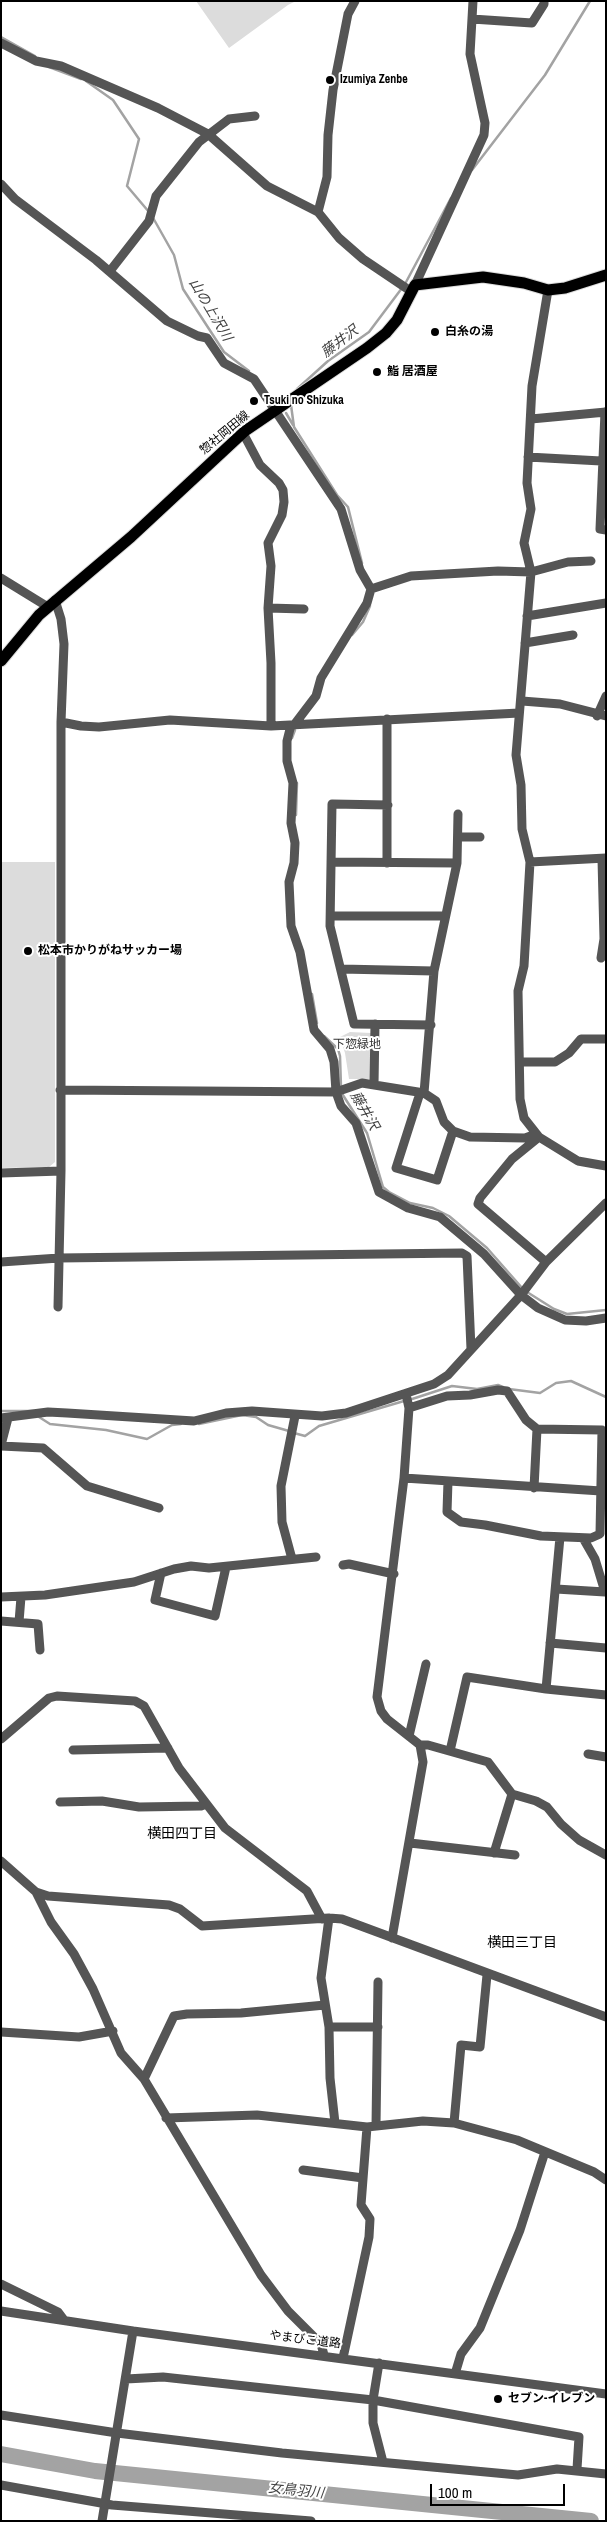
<!DOCTYPE html>
<html>
<head>
<meta charset="utf-8">
<style>
	body { margin:0 }
	#map { position:relative; width:607px; height:2522px; overflow:hidden; background:#fff; font-family:"Archivo Narrow",sans-serif }
	canvas { display:block }
	.frame { position:absolute; inset:0; border:2px solid #000; pointer-events:none }
	.scale { position:absolute; left:430px; top:2484px; width:135px; height:22px; box-sizing:border-box; border:2px solid #000; border-top:0; padding-left:6px; font-size:15px; line-height:18px; white-space:nowrap; color:#000; -webkit-text-stroke:4px #fff; paint-order:stroke }
</style>
</head>
<body>
<div id="map">
<canvas width="607" height="2522"></canvas>
<div class="frame"></div>
<div class="scale">100 m</div>
</div>
<script>
const c = document.querySelector('canvas').getContext('2d');
c.lineJoin = 'round';
function fill(path, color) {
  c.fillStyle = color;
  c.fill(path, 'evenodd');
}
function toPath(rows) {
  const path = new Path2D();
  for (const r of rows) {
    path.moveTo(r[0], r[1]);
    for (let i = 2; i < r.length; i += 2) path.lineTo(r[i], r[i + 1]);
  }
  return path;
}
function trace(path, color, width, dash) {
  c.strokeStyle = color;
  c.lineWidth = width;
  c.lineCap = dash ? 'butt' : 'round';
  c.setLineDash(dash || []);
  c.stroke(path);
}
function drawText(font, color, halo, rows, align = 'center') {
  c.font = font + ' "Archivo Narrow","Noto Sans JP",sans-serif';
  c.lineWidth = 4;
  c.setLineDash([]);
  c.textBaseline = 'middle';
  c.strokeStyle = halo;
  c.fillStyle = color;
  for (const [text, x, y, turn = 0] of rows) {
    c.save();
    c.translate(x, y);
    c.rotate((+turn || 0) * Math.PI / 180);
    c.textAlign = isNaN(turn) ? turn : align;
    if (halo) c.strokeText(text, 0, 0);
    c.fillText(text, 0, 0);
    c.restore();
  }
}
const green = toPath([
	[196,1,296,1,288,5,229,48],
	[1,862,55,862,55,1162,49,1167,1,1168],
	[350,1032,371,1033,370,1079,349,1079,345,1053,340,1037]
]);
const stream = toPath([
	[1,37,35,56],
	[49,67,81,79],
	[86,81,113,100,139,139,127,186,149,212],
	[472,170,545,75,590,1],
	[152,216,174,255,183,289,224,352,249,371],
	[405,284,451,198],
	[297,389,328,361,369,332,402,288],
	[291,405,294,427,337,495,348,507,362,563],
	[286,413,293,425],
	[352,635,363,622,370,606],
	[292,738,295,730],
	[296,815,297,783],
	[312,994,317,1023],
	[324,1036,338,1049,340,1056,341,1087],
	[341,1092,367,1133,383,1187,389,1192,410,1203,433,1208,449,1216,487,1248,523,1289],
	[527,1292,554,1309,567,1314,606,1310],
	[509,1389,540,1393,556,1383,571,1381,606,1397],
	[409,1400,452,1386,477,1389,498,1385,503,1387],
	[1,1411,34,1411],
	[39,1417,50,1424,106,1430,147,1439,172,1425,181,1424],
	[199,1424,242,1415,256,1417,268,1425,289,1431],
	[294,1433,305,1436,319,1426,404,1401]
]);
const river = toPath([
	[1,2454,95,2471,591,2521]
]);
const minor = toPath([
	[472,19,532,23,544,4,544,1],
	[1,43,36,61,61,66,158,108,208,134,267,186,318,212,339,238,363,259,412,292],
	[1,184,15,199,96,260,167,321,198,336,207,338,224,363,254,379,341,509,360,570,371,589,367,603,321,678,316,696,294,725],
	[318,212,327,177,328,135,333,90,348,14,355,1],
	[110,271,149,221,156,196,199,142,229,119,255,116],
	[415,285,484,135,485,123,470,54,473,1],
	[548,290,532,386,527,483,531,509,524,543,531,572,516,755,521,785,522,829,530,862,524,966,518,991,520,1099,524,1118,539,1137,578,1161,606,1166],
	[605,412,600,529,606,530],
	[531,419,606,412],
	[243,433,260,465,279,483,283,490,284,502,282,515,268,543,271,566,268,608],
	[528,457,601,461],
	[1,578,48,607],
	[371,589,411,576,498,571,531,572,568,562,591,561],
	[55,600,61,619,64,644,61,722,61,1171,58,1307],
	[527,616,606,603],
	[525,643,573,635],
	[522,701,560,704,606,716],
	[597,716,606,696],
	[387,719,387,863],
	[61,722,81,726,99,727,170,720,271,726,519,713],
	[291,725,287,741,287,761,293,783,291,823,295,843,294,863,289,882,291,926,300,952,314,1030,330,1049,334,1062,336,1092,341,1106,356,1123,379,1192,408,1208,440,1217,484,1254,521,1295,538,1308,565,1320,586,1321,606,1318],
	[271,726,271,663,268,608,304,609],
	[388,805,332,804,330,926,354,1024,431,1025],
	[458,837,480,837],
	[331,862,457,863],
	[530,862,606,858],
	[331,916,444,916],
	[601,958,604,939,602,859],
	[341,969,434,971],
	[520,1062,555,1062,569,1053,581,1039,606,1039],
	[374,1085,375,1024],
	[60,1090,336,1092,362,1083,424,1093,436,1101,444,1122,453,1131,470,1137,525,1138,536,1134],
	[420,1093,396,1168,437,1180,453,1131],
	[424,1093,434,971,457,863,458,814],
	[539,1137,512,1159,480,1198,478,1204,546,1262],
	[1,1173,61,1171],
	[1,1262,59,1258,462,1253,467,1256,471,1349],
	[409,1408,447,1396,470,1395,498,1390,507,1391,526,1420,537,1429],
	[1,1418,48,1412,67,1413,194,1421,226,1413,252,1411,322,1416,346,1413,434,1384,448,1375,521,1295,546,1262,606,1203],
	[1,1445,8,1418],
	[1,1446,43,1448,87,1486,159,1508],
	[404,1478,601,1491],
	[448,1481,447,1512,461,1522,485,1525,541,1536,591,1538,600,1534,602,1430,537,1429,534,1488],
	[292,1559,282,1522,281,1486,295,1416],
	[343,1565,349,1564,394,1574],
	[161,1573,155,1600,215,1616,226,1567],
	[556,1589,605,1592,595,1559,583,1538],
	[1,1597,45,1595,134,1582,174,1569,191,1566,209,1568,316,1557],
	[1,1621,38,1624,40,1650],
	[19,1622,21,1597],
	[550,1643,606,1648],
	[546,1689,560,1537],
	[409,1736,426,1664],
	[1,1739,49,1698,57,1696,135,1701,144,1706,179,1768,225,1828,307,1891,322,1919],
	[420,1745,428,1745,488,1762,512,1794,536,1801,547,1807,561,1824,579,1840,606,1855],
	[73,1750,168,1748],
	[450,1751,467,1677,546,1689,606,1695],
	[588,1754,606,1757],
	[60,1802,102,1801,139,1807,201,1806,206,1804],
	[410,1843,515,1855],
	[494,1853,512,1794],
	[1,1861,36,1892,48,1896,169,1905,180,1909,202,1926,329,1918,342,1919,606,2017],
	[36,1892,51,1922,74,1954,93,1989,121,2053,144,2079,261,2275,288,2311,321,2344,324,2355],
	[329,1918,321,1978,329,2027,330,2078,335,2123],
	[392,1938,423,1762,420,1745,387,1719,381,1711,377,1697,404,1478,409,1408,406,1394],
	[329,2027,378,2027],
	[1,2032,79,2037,113,2031],
	[144,2079,174,2016,187,2014,241,2013,325,2005],
	[166,2118,257,2115,367,2127,423,2121,454,2123,517,2140,594,2172,606,2180],
	[454,2123,461,2045,480,2047,487,1975],
	[376,2126,378,1982],
	[303,2170,363,2178],
	[1,2284,58,2312,64,2320],
	[1,2311,133,2331,606,2394],
	[343,2358,369,2237,370,2219,361,2205,367,2127],
	[379,2363,373,2400,373,2423,383,2462],
	[455,2374,461,2354,480,2328,520,2230,545,2152],
	[126,2379,163,2377,373,2400,579,2437,577,2469],
	[1,2415,117,2433,282,2453,518,2475,557,2469,606,2474],
	[1,2485,112,2505,311,2521],
	[102,2521,133,2331]
]);
const major = toPath([
	[1,661,39,615,131,537,245,431,367,348,386,333,397,320,415,285,483,277,524,283,548,290,565,288,606,275]
]);
const markers = [
	[330,80,5,"#000"],
	[435,332,5,"#000"],
	[377,372,5,"#000"],
	[254,401,5,"#000"],
	[28,951,5,"#000"],
	[498,2399,5,"#000"]
];
const poiNames = [
	["Izumiya Zenbe",340,80],
	["白糸の湯",445,332],
	["鮨 居酒屋",387,372],
	["Tsuki no Shizuka",264,401],
	["松本市かりがねサッカー場",38,951],
	["セブン-イレブン",508,2399]
];
const streetNames = [
	["惣社岡田線",225,433,-40],
	["やまびこ道路",305,2340,7]
];
const parkNames = [
	["下惣緑地",357,1045]
];
const waterNames = [
	["山の上沢川",210,310,59],
	["藤井沢",340,342,-37],
	["藤井沢",364,1111,60],
	["女鳥羽川",296,2491,6]
];
const neighbourhoodNames = [
	["横田四丁目",182,1834],
	["横田三丁目",522,1943]
];
fill(green, '#dcdcdc');
trace(stream, '#a3a3a3', 2.5);
trace(river, '#a3a3a3', 16);
trace(major, '#dbdbdb', 13);
trace(minor, '#555', 9);
trace(major, '#000', 11);
for (const [x, y, r, color] of markers) {
  const dot = new Path2D();
  dot.arc(x, y, r, 0, 2 * Math.PI);
  c.fillStyle = color;
  c.fill(dot);
  trace(dot, '#fff', 2);
}
drawText('bold 12px', '#000', '#fff', poiNames, 'left');
drawText('12px', '#000', '#fff', streetNames);
drawText('12px', '#333', '#fff', parkNames);
drawText('italic 14px', '#444', '#fff', waterNames);
drawText('14px', '#000', '#fff', neighbourhoodNames);
</script>
</body>
</html>
